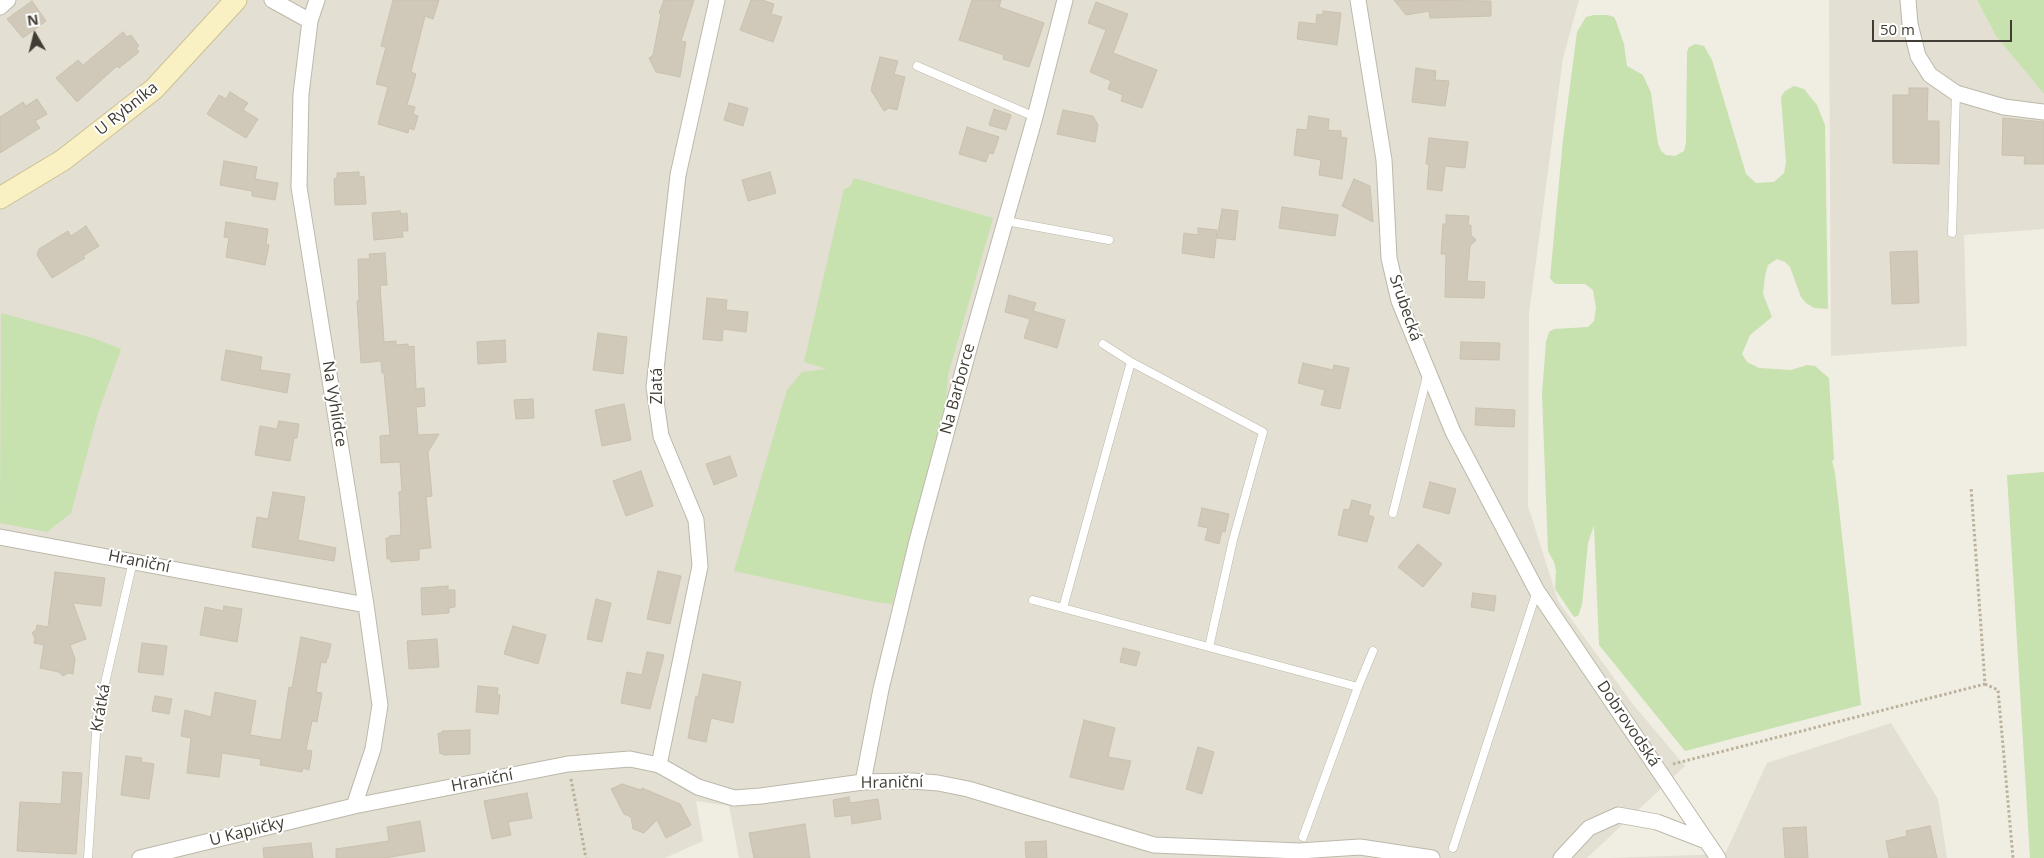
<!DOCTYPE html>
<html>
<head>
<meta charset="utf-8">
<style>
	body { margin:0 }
	#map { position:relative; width:2044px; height:858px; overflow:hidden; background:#f0ede3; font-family:"Open Sans",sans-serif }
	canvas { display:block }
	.north { position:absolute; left:10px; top:10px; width:50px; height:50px; -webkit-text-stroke:4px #fff; paint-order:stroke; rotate:352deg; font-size:14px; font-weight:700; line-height:20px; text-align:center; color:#413d34 }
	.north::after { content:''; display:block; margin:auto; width:18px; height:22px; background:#413d34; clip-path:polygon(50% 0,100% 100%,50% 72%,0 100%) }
	.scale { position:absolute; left:1872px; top:20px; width:140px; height:22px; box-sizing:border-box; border:2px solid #413d34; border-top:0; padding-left:6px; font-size:15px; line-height:18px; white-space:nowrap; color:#413d34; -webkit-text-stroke:4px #fff; paint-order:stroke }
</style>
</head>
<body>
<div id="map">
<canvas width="2044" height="858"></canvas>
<div class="north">N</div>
<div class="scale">50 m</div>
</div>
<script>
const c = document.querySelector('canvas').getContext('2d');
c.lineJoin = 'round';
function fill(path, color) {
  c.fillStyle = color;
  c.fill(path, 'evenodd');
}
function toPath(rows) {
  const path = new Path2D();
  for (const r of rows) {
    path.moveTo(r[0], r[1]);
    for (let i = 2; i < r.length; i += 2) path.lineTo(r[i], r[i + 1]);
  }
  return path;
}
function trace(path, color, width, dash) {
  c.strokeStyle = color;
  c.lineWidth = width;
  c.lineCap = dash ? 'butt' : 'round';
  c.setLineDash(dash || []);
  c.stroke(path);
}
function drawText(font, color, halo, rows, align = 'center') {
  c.font = font + ' "Open Sans",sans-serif';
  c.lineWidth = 4;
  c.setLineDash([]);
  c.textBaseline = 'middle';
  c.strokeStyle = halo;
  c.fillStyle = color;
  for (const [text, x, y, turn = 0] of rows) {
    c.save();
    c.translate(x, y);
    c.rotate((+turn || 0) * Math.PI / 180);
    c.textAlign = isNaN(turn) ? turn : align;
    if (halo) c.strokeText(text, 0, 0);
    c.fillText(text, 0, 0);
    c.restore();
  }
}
const residential = toPath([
	[0,0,1579,0,1563,58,1529,314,1528,506,1558,601,1632,703,1685,766,1587,858,739,858,729,806,696,801,703,841,665,858,0,858],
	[1829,0,1977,0,1996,36,2044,94,2044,229,1964,235,1967,346,1831,356],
	[1891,723,1938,799,1947,858,1610,858,1725,854,1767,763]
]);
const green = toPath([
	[1977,0,2044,0,2044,94,1996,36],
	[1594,15,1607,15,1614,17,1616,21,1624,44,1627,66,1643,75,1651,93,1658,144,1661,151,1666,155,1675,156,1684,151,1686,143,1687,52,1689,47,1695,44,1704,46,1712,60,1746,174,1756,183,1774,182,1784,173,1786,162,1781,97,1785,91,1794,86,1804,89,1817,105,1825,125,1828,309,1814,308,1806,303,1801,297,1790,267,1785,262,1777,259,1768,265,1765,276,1763,294,1772,317,1750,335,1742,354,1747,362,1759,368,1791,370,1807,365,1815,366,1829,378,1834,460,1832,461,1835,473,1861,705,1685,751,1599,645,1594,525,1588,543,1582,605,1578,616,1574,617,1555,589,1556,571,1554,562,1548,551,1542,394,1546,342,1549,332,1554,329,1588,327,1594,321,1596,308,1593,290,1585,284,1557,284,1554,283,1550,278,1563,140,1577,32,1586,17],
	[854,178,993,218,948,375,946,401,892,604,875,602,734,571,787,390,802,372,827,369,804,362,844,189,850,187],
	[1,313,93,338,121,349,98,413,71,513,47,532,0,523],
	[2044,472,2044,858,2030,858,2007,475]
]);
const building = toPath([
	[393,0,439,0,433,19,425,16,411,72,416,74,407,105,415,107,413,114,418,116,414,130,409,128,408,133,378,124,388,87,376,84,386,47,381,46,393,0],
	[664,0,694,0,681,41,686,42,680,77,656,72,649,58,653,55,661,14,659,13,664,0],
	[751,0,762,0,774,4,771,14,782,17,773,42,740,30,751,0],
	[972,0,1001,0,999,7,1044,23,1029,67,1003,59,1004,55,959,40,972,0],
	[1394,0,1491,1,1491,16,1430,18,1429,11,1406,15,1394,0],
	[32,1,46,21,23,38,7,19,32,1],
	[1096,2,1128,14,1113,53,1157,70,1142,108,1121,101,1123,95,1108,89,1111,81,1090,72,1106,30,1088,23,1096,2],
	[1323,11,1341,13,1337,45,1297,39,1299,22,1316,24,1317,14,1323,15,1323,11],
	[123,32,127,37,131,35,139,46,136,48,139,52,119,68,117,66,77,102,56,78,78,60,83,65,123,32],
	[880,57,898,61,894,74,905,77,897,110,889,108,884,111,871,90,880,57],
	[1416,68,1436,71,1435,80,1449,81,1445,106,1412,102,1416,68],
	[1909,88,1928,88,1927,121,1939,121,1939,164,1893,163,1893,95,1909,95,1909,88],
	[230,92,248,103,243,110,258,119,246,138,207,114,219,95,226,99,230,92],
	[37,99,47,114,35,121,40,128,0,153,0,117,23,102,26,106,37,99],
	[729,103,748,108,743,126,724,120,729,103],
	[994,109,1011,115,1006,130,989,125,994,109],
	[1063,110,1093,116,1098,125,1095,142,1057,134,1063,110],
	[1309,116,1329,119,1328,130,1341,131,1341,137,1347,138,1342,179,1319,175,1321,160,1294,155,1297,129,1307,130,1309,116],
	[2003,118,2044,122,2044,164,2024,164,2025,156,2002,155,2003,118],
	[967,127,999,137,993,154,989,153,986,162,959,154,967,127],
	[1429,138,1468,142,1465,168,1445,166,1442,191,1427,189,1429,164,1426,164,1429,138],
	[224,161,257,167,255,179,278,183,275,200,252,196,252,191,220,185,224,161],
	[359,172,359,177,364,176,366,204,335,205,334,179,337,178,337,173,359,172],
	[770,172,776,193,748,201,742,180,770,172],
	[1354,179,1370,186,1373,222,1342,206,1354,179],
	[1282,207,1338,215,1335,236,1279,228,1282,207],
	[1222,209,1238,211,1235,240,1217,238,1222,209],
	[400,211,401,214,407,213,408,231,402,231,403,237,374,240,372,213,400,211],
	[1446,215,1469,216,1468,225,1471,225,1471,235,1476,240,1470,246,1467,281,1485,282,1484,298,1445,297,1446,254,1441,254,1443,224,1446,224,1446,215],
	[226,222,268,229,266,244,269,245,265,265,226,257,229,238,224,237,226,222],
	[86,226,99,246,83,256,85,258,52,278,37,255,39,249,68,231,71,236,86,226],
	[1198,228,1217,230,1214,258,1182,253,1184,233,1198,235,1198,228],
	[1917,251,1919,303,1892,304,1890,252,1917,251],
	[385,253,387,285,380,285,384,342,396,341,396,345,408,344,408,347,414,346,416,389,424,388,425,406,416,407,418,435,439,434,428,452,432,496,426,497,431,548,419,549,419,560,391,562,390,559,387,559,386,538,390,538,389,536,401,535,399,492,402,491,400,462,381,463,380,436,390,435,384,373,382,373,381,361,361,363,357,301,359,301,358,259,370,259,369,254,385,253],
	[1009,295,1036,303,1033,311,1065,320,1057,348,1024,338,1030,319,1005,312,1009,295],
	[707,298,727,300,726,310,748,312,746,332,723,329,722,341,703,339,707,298],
	[598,333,627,337,623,374,593,370,598,333],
	[505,340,506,362,478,364,477,342,505,340],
	[1461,342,1500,343,1499,360,1460,359,1461,342],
	[226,350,262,357,260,370,290,374,287,393,221,380,226,350],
	[1303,363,1333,370,1334,365,1349,368,1340,409,1321,405,1325,390,1298,383,1303,363],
	[533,399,534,418,516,419,514,400,533,399],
	[624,404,631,440,602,446,595,410,624,404],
	[1476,408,1515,410,1514,427,1475,425,1476,408],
	[279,421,299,424,297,438,294,438,290,461,255,455,260,426,277,429,279,421],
	[730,456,737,476,714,485,706,464,730,456],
	[641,471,653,506,626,516,613,481,641,471],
	[1430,482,1456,489,1449,514,1423,507,1430,482],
	[273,492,305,497,298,540,336,548,334,561,252,547,257,517,268,519,273,492],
	[1352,500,1371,505,1368,515,1374,517,1367,542,1338,535,1344,509,1349,510,1352,500],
	[1202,508,1229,514,1225,532,1222,531,1219,544,1205,540,1208,528,1198,526,1202,508],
	[1418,544,1442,564,1423,587,1398,567,1418,544],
	[658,571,681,576,670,624,647,619,658,571],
	[55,572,105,578,101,606,73,603,86,639,70,645,75,659,73,674,68,673,63,676,59,672,40,668,44,645,34,643,35,638,32,633,36,630,37,625,48,627,55,572],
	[448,586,448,590,455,590,455,607,449,608,449,613,422,615,421,588,448,586],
	[1473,593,1496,596,1494,611,1471,607,1473,593],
	[596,599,611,603,602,642,587,639,596,599],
	[224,606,242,609,237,642,200,635,205,607,223,611,224,606],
	[513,626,546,635,538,664,504,654,513,626],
	[301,637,331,644,328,658,327,658,326,663,321,662,316,692,322,693,317,722,312,721,306,750,312,751,309,770,303,768,302,772,260,765,261,759,222,753,219,777,187,773,191,738,181,736,185,710,211,717,215,692,256,701,250,735,281,740,289,687,292,688,301,637],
	[437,639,439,667,409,669,407,641,437,639],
	[142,643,167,646,163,675,138,672,142,643],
	[1123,648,1140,652,1136,666,1120,662,1123,648],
	[647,652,664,655,650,709,621,703,627,672,642,675,647,652],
	[703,674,741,682,733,723,711,718,706,742,688,738,696,696,698,697,703,674],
	[478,686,498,688,497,694,500,695,498,714,476,712,478,686],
	[155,696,172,699,169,714,152,711,155,696],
	[1084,720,1115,728,1108,757,1131,761,1123,790,1070,777,1084,720],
	[470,730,470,754,443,755,443,753,440,754,438,733,442,733,442,731,470,730],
	[1198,747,1214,752,1202,794,1186,789,1198,747],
	[126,756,142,758,141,762,154,764,149,799,121,795,126,756],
	[63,772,82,773,76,854,17,851,20,802,61,804,63,772],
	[622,784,641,790,642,788,680,804,691,825,666,838,657,820,644,833,633,829,631,817,624,814,611,789,622,784],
	[527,793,532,818,508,822,511,835,492,839,484,801,527,793],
	[849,797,850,803,878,799,881,819,852,824,851,815,835,817,833,800,849,797],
	[420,821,425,851,385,858,336,858,336,849,389,841,387,827,420,821],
	[805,824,810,858,754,858,749,833,805,824],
	[1930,826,1937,858,1889,858,1886,841,1907,836,1906,831,1930,826],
	[1806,827,1808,858,1785,858,1783,828,1806,827],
	[1046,841,1047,858,1026,858,1025,842,1046,841],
	[311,843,313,858,264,858,263,848,311,843]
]);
const path = toPath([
	[1985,684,1998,690,2013,858],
	[1673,764,1985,684,1971,487],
	[571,779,586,858]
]);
const lane = toPath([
	[917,66,1035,117],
	[1006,221,1109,240],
	[1952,233,1956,93],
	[1103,344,1131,362,1263,432,1233,540,1209,647],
	[1393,513,1427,376],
	[1033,600,1358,687],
	[1063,608,1131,362],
	[1303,837,1358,687,1373,651],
	[1453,848,1537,591],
	[88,858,97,718,133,561]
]);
const street = toPath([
	[272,0,310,21],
	[317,0,310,21,301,94,299,187,366,605,380,705,373,749,354,806],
	[1358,0,1384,160,1389,258,1399,301,1453,432,1537,591,1718,858],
	[1908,0,1910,24,1918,56,1930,75,1956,93,2004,107,2044,112],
	[0,7,8,0],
	[0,537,366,605],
	[659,765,700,566,696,520,661,436,654,387,678,175,717,0],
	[863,782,881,689,917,541,970,345,1035,117,1065,0],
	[140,858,354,806,568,764,630,759,659,765,698,787,734,798,761,796,863,782,913,781,938,783,968,789,1154,845,1299,851,1360,847,1432,858],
	[1561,858,1589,828,1618,815,1657,822,1706,841]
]);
const secondary = toPath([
	[0,198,63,160,154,89,236,0]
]);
const streetNames = [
	["U Rybníka",127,109,-39],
	["Srubecká",1405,308,71],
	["Zlatá",657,386,-90],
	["Na Barborce",958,389,-75],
	["Na Vyhlídce",334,404,81],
	["Hraniční",139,562,11],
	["Krátká",101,708,-80],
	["Dobrovodská",1628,724,56],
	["Hraniční",482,781,-11],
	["Hraniční",892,783,-1],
	["U Kapličky",247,832,-14]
];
fill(residential, '#e3dfd2');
fill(green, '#c7e1af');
fill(building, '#d0c9ba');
trace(building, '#cac1ae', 1);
trace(lane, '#bdb8aa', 9);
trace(street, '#bdb8aa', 17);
trace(secondary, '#ccc196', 23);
trace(path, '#bbb19a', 3, [2.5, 2.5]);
trace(lane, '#fff', 8);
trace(street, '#fff', 15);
trace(secondary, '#f9f0c4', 21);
drawText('16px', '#413d34', '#fff', streetNames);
</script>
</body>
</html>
